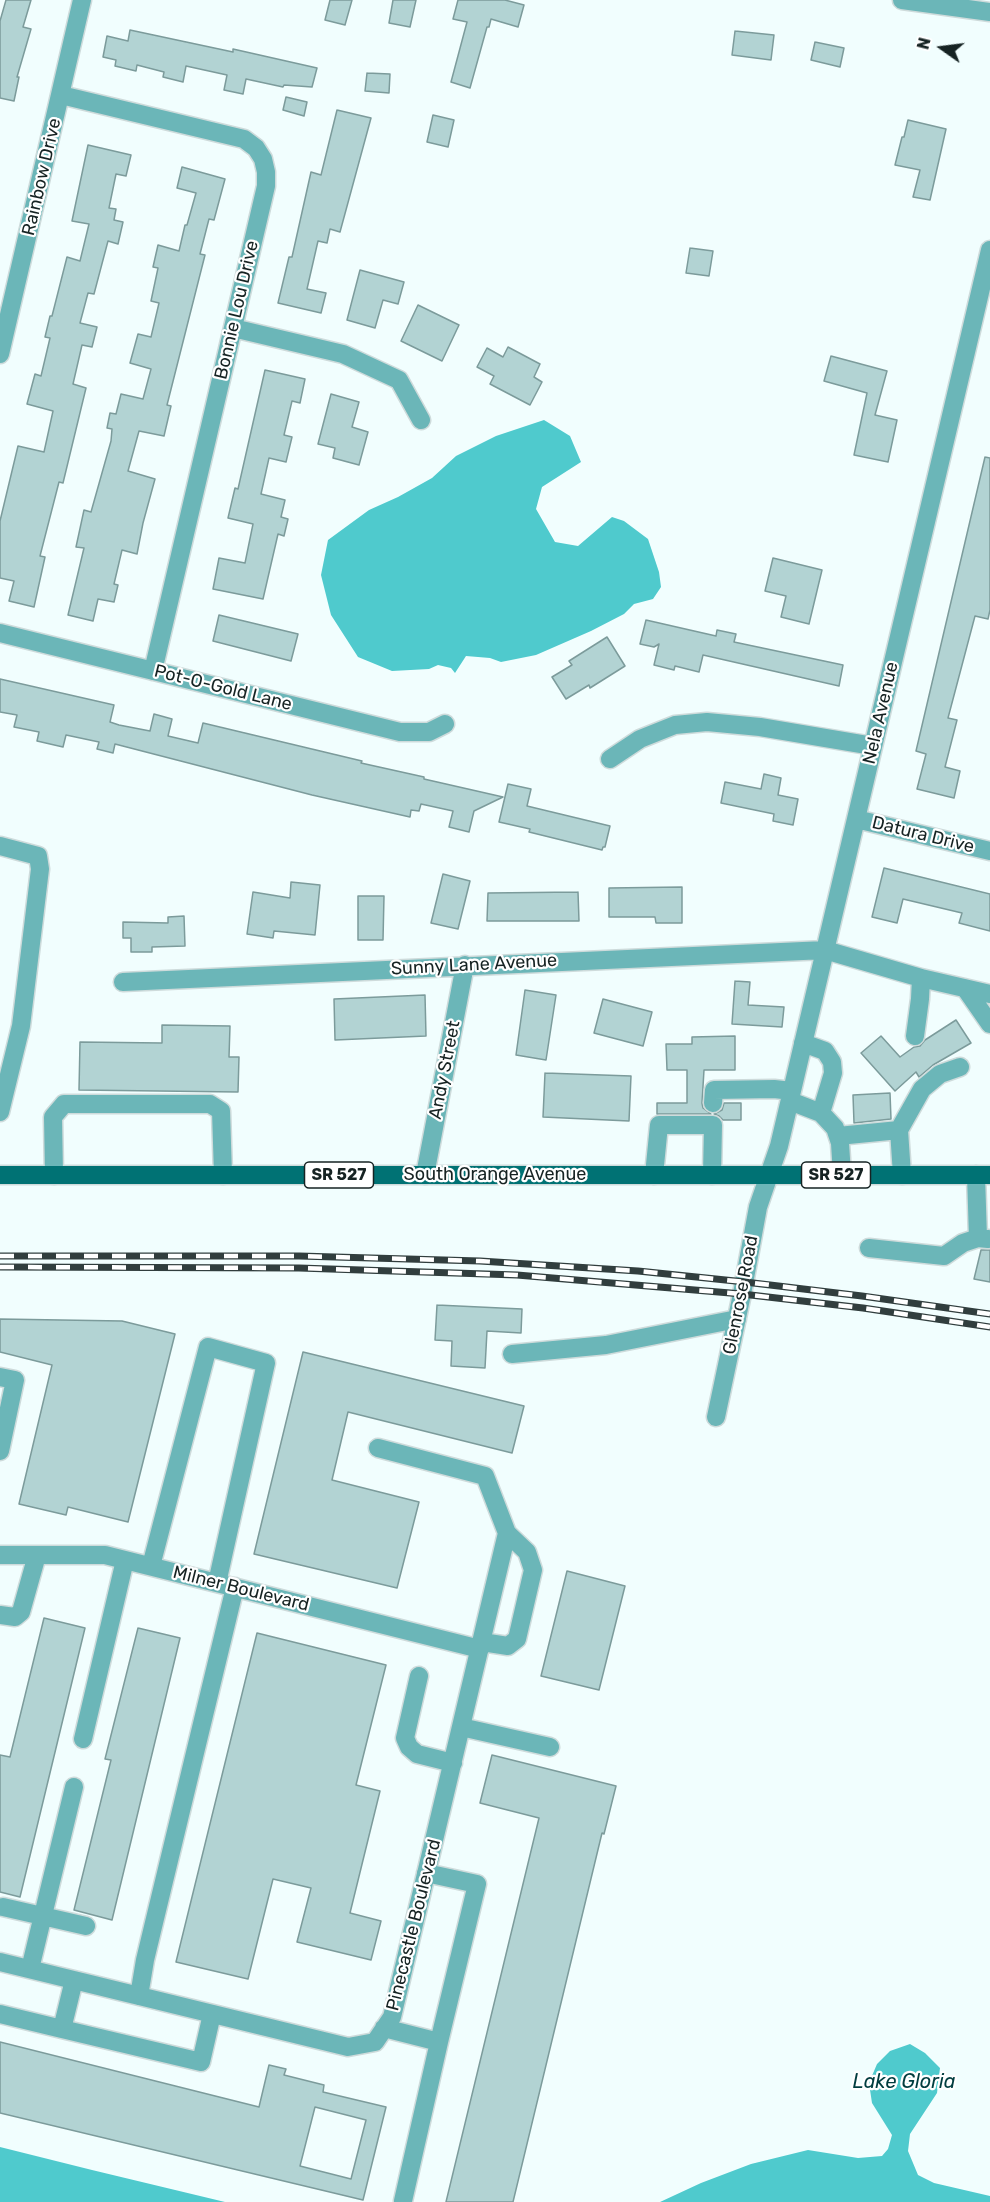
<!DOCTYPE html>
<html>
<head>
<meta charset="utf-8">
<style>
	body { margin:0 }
	#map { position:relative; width:990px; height:2202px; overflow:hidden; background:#f1fefe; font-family:Rubik,sans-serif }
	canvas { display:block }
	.north { position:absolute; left:912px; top:18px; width:60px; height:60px; -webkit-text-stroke:4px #fff; paint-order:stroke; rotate:284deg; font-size:16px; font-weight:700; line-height:24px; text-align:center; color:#162323 }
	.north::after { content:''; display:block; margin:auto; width:21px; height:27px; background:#162323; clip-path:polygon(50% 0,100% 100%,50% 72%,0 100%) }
</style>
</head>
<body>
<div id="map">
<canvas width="990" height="2202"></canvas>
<div class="north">N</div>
</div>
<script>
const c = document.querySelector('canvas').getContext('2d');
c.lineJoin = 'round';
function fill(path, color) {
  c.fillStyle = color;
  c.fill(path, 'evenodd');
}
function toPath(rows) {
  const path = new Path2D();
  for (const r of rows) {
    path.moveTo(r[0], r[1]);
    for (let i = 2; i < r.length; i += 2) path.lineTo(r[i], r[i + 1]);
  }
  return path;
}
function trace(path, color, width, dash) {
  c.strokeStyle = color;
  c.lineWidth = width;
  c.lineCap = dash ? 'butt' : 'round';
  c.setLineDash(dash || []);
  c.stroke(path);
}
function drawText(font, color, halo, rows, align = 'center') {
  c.font = font + ' Rubik,sans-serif';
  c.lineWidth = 4.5;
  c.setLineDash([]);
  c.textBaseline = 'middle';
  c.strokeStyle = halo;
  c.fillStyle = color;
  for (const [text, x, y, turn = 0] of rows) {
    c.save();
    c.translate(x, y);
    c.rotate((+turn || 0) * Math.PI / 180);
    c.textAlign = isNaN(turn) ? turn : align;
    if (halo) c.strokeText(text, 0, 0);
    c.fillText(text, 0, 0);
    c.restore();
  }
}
const water = toPath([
	[544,420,570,436,581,462,542,487,536,509,555,542,578,546,612,517,624,521,648,539,659,572,661,587,653,599,634,604,624,614,591,631,536,655,501,662,490,658,466,656,455,673,451,668,438,665,429,669,392,671,358,657,331,615,321,575,328,540,369,510,398,497,432,478,456,456,496,436],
	[910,2044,925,2053,940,2068,937,2093,910,2134,908,2151,918,2175,934,2183,990,2196,990,2202,660,2202,701,2183,751,2164,808,2150,858,2158,882,2156,888,2149,892,2135,872,2103,869,2083,877,2064,890,2051],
	[0,2147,92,2170,225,2202,0,2202]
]);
const building = toPath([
	[6,0,31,0,23,27,31,29,17,77,19,77,14,101,0,98,0,21,6,0],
	[330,0,352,0,345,25,325,20,330,0],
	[393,0,416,0,410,27,389,23,393,0],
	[458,0,505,0,524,5,518,27,491,19,489,27,487,27,470,88,451,82,467,22,453,19,458,0],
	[130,30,233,52,233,49,317,68,312,87,284,85,283,87,246,79,243,94,224,90,227,75,186,66,183,82,163,77,164,72,137,65,136,71,115,66,116,60,103,57,107,36,128,41,130,30],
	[735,31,774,35,771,60,732,55,735,31],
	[815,42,844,48,840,67,811,60,815,42],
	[367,73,390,74,389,93,365,91,367,73],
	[286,97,307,102,304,116,283,110,286,97],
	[337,110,371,118,340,232,330,229,327,243,318,241,307,289,326,293,321,313,278,303,289,257,292,257,311,172,321,175,337,110],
	[433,115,454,120,448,147,427,142,433,115],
	[908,120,946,129,930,200,913,197,920,170,895,165,902,137,904,137,908,120],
	[88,145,131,155,126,176,116,174,109,208,116,209,114,220,123,222,118,244,108,241,94,294,88,293,80,323,97,327,92,347,82,345,73,384,86,388,63,483,59,482,40,556,45,557,34,607,9,601,14,581,0,578,0,521,18,446,44,452,53,411,27,404,35,374,41,376,50,338,45,337,50,316,52,316,67,257,80,261,89,224,72,221,88,145],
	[182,167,225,179,214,220,209,219,200,254,205,255,167,405,171,406,164,436,139,431,128,471,155,479,143,523,137,554,122,550,114,584,118,585,114,602,98,599,93,621,68,615,84,548,76,547,84,510,91,512,111,441,112,429,107,428,110,413,116,414,121,394,143,399,151,369,130,363,138,334,151,337,159,303,151,301,158,268,153,267,158,245,179,251,185,225,187,225,196,193,177,188,182,167],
	[690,248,713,251,709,276,686,273,690,248],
	[360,270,404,282,398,304,383,300,375,328,347,320,360,270],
	[418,305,459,325,442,361,401,341,418,305],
	[508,347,540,364,534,377,542,382,530,405,490,384,494,376,477,367,487,348,503,357,508,347],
	[831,356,887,371,875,415,897,420,888,462,854,455,867,393,824,381,831,356],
	[265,370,305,379,300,403,292,401,284,435,292,437,286,462,269,458,261,494,285,500,281,517,288,519,284,536,278,534,263,599,213,589,219,558,245,563,253,524,228,518,235,488,238,489,265,370],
	[331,394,359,402,352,427,368,432,359,465,333,458,335,448,318,444,331,394],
	[985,457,990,458,990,610,988,619,975,616,948,718,957,720,945,767,960,771,954,798,917,789,926,754,916,751,985,457],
	[773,558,822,570,809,624,781,617,786,596,765,591,773,558],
	[219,615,298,634,291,661,213,641,219,615],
	[646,620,716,636,717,630,736,634,734,642,843,665,839,686,703,655,699,672,675,666,674,670,654,665,659,644,654,647,640,644,646,620],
	[607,637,625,666,590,688,589,685,566,699,552,677,572,665,569,661,607,637],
	[0,679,114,705,110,722,119,725,150,731,154,714,172,719,168,736,198,743,203,723,362,761,361,763,424,777,424,779,503,797,474,811,469,832,449,827,453,811,421,804,419,811,411,810,410,817,312,795,115,744,113,753,97,749,99,742,66,735,63,747,37,741,39,732,14,727,17,715,0,712,0,679],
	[764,774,781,778,778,795,798,799,793,825,773,821,774,814,721,803,725,782,761,789,764,774],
	[508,784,531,789,527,806,610,826,605,847,603,847,602,850,529,832,530,829,499,822,508,784],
	[884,868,990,894,990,931,959,923,962,913,903,899,897,923,872,917,884,868],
	[443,874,470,881,458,929,431,923,443,874],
	[291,882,320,885,315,935,274,931,273,938,247,934,253,892,290,898,291,882],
	[682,887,682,923,656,923,655,917,609,917,609,888,682,887],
	[578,892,579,921,487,921,488,893,578,892],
	[358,896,384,896,383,940,358,940,358,896],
	[184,916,185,946,152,947,152,952,131,952,131,938,123,938,123,922,168,923,168,917,184,916],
	[735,981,750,982,748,1005,784,1007,782,1027,732,1024,735,981],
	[525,990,556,995,546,1060,516,1055,525,990],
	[425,995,426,1036,335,1040,334,999,425,995],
	[603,999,652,1012,643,1046,594,1033,603,999],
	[956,1020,971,1043,933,1065,919,1077,916,1072,895,1091,861,1053,881,1036,900,1057,914,1047,920,1046,925,1040,956,1020],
	[162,1025,230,1026,229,1057,239,1057,238,1092,79,1090,80,1042,162,1043,162,1025],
	[735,1036,735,1070,704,1070,702,1103,703,1108,711,1114,657,1114,657,1103,687,1103,687,1070,667,1070,666,1044,692,1044,692,1037,735,1036],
	[545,1073,631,1076,629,1121,543,1117,545,1073],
	[890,1093,891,1119,854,1123,853,1095,890,1093],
	[724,1103,741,1103,741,1120,723,1120,719,1116,714,1114,722,1110,724,1103],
	[981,1250,990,1250,990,1282,974,1279,981,1250],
	[437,1305,522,1309,521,1333,487,1331,485,1368,451,1366,452,1341,435,1340,437,1305],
	[0,1319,122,1321,175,1334,128,1522,68,1507,66,1515,19,1504,52,1365,0,1352,0,1319],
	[303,1352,524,1406,512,1453,348,1412,332,1480,419,1502,397,1588,254,1554,303,1352],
	[567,1571,625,1586,599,1690,541,1676,567,1571],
	[44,1618,85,1628,20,1897,0,1892,0,1755,10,1757,44,1618],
	[138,1628,180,1638,112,1920,74,1910,111,1760,105,1759,138,1628],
	[257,1633,386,1665,356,1785,380,1791,350,1913,381,1921,371,1960,297,1942,311,1888,273,1879,248,1979,176,1962,257,1633],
	[492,1755,616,1786,604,1834,602,1833,513,2202,446,2202,539,1818,480,1803,492,1755],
	[0,2042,259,2107,269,2065,286,2069,284,2075,324,2085,323,2092,386,2107,363,2200,0,2113,0,2042],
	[315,2107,366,2120,351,2179,300,2166,315,2107]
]);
const minor = toPath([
	[902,0,990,12],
	[61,95,244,139,256,148,263,159,266,172,266,186,153,671],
	[233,328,343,354,399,380,421,420],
	[0,354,82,0],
	[0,633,400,732,429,732,445,724],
	[610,759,640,739,675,725,707,722,760,727,873,746],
	[856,819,990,851],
	[0,846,38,856,40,869,21,1026,0,1112],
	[921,978,990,994],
	[123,982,825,950,921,978,920,999,915,1036],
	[965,988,990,1024],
	[803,1043,825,1051,832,1062,833,1073,821,1113],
	[790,1101,821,1113,835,1128,840,1143,842,1175],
	[713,1103,714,1090,774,1089,792,1091],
	[899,1130,922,1089,940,1074,960,1067],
	[838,1136,899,1130,902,1175],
	[54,1175,53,1117,64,1104,210,1104,221,1111,223,1175],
	[425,1175,465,965],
	[654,1175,659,1125,713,1125,712,1175],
	[976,1175,978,1238,988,1239],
	[869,1248,944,1256,963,1243,978,1238],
	[512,1354,606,1345,737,1319],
	[0,1377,15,1380,0,1451],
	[716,1417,742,1294,758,1207,779,1146,990,250],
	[378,1448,485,1476,507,1533,527,1552,533,1570,517,1639,508,1646,482,1642],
	[0,1555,105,1555,480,1649],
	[151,1566,208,1347,266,1363,217,1583],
	[0,1615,15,1617,21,1612,37,1555],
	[419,1676,405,1738,409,1747,417,1754,453,1763],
	[461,1727,550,1747],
	[83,1739,125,1560],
	[3,1907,86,1926],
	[0,1962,348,2047,375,2042,392,2017,507,1533],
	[30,1969,74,1787],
	[139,1996,145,1960,235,1587],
	[0,2014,62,2029,74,1980],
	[384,2028,439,2042,477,1884,426,1873],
	[62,2029,201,2062,212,2014],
	[403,2201,439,2042]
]);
const major = toPath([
	[0,1175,990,1175]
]);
const rail = toPath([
	[0,1256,299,1256,480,1261,638,1271,745,1282,862,1296,990,1314],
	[0,1267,299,1268,517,1275,742,1294,863,1308,990,1327]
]);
const shields = [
	[339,1175,69],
	[836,1175,69]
];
const shieldNames = [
	["SR 527",339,1175],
	["SR 527",836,1175]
];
const streetNames = [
	["Rainbow Drive",42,177,-77],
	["Bonnie Lou Drive",237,310,-77],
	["Pot-O-Gold Lane",223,688,14],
	["Nela Avenue",881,713,-77],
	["Datura Drive",923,835,14],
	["Sunny Lane Avenue",474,965,-3],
	["Andy Street",445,1070,-79],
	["South Orange Avenue",495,1175],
	["Glenrose Road",741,1295,-79],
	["Milner Boulevard",241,1589,14],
	["Pinecastle Boulevard",414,1925,-76]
];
const waterNames = [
	["Lake Gloria",904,2082]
];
fill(water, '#4fcacd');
fill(building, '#b2d3d3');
trace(building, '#7c9b9b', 1.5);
trace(minor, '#cedbdb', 21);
trace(major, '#cedbdb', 21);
trace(minor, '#6bb6b8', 18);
trace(major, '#007274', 18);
trace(rail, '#313e3e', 7);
trace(rail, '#fff', 4.5, [14]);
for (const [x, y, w] of shields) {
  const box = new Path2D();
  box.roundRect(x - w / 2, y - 13, w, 26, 4.5);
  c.fillStyle = '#fff';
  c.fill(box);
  trace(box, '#162323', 1.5);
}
drawText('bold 16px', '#162323', null, shieldNames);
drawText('18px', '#162323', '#fff', streetNames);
drawText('italic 20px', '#013d3f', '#fff', waterNames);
</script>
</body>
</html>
